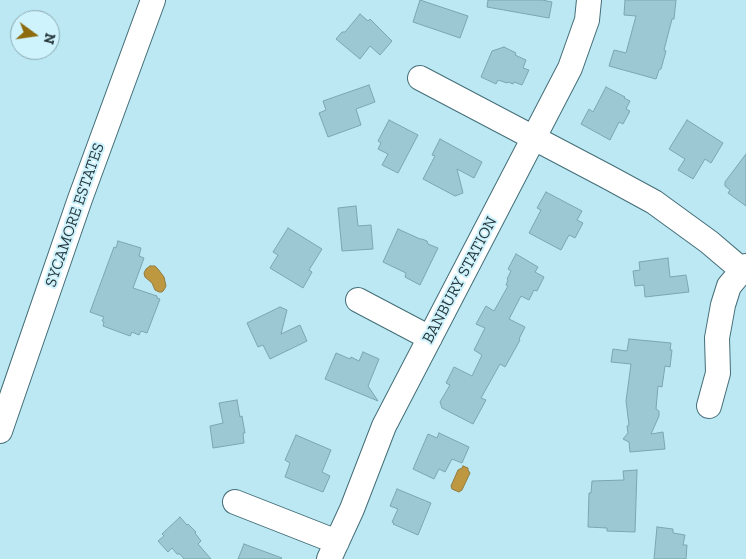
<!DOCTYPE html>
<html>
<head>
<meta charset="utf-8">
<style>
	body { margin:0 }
	#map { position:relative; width:746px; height:559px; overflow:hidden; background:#bbe8f3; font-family:"Zilla Slab",serif }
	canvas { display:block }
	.north { position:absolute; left:10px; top:10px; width:50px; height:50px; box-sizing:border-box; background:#cff3fd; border:1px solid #8ca9b1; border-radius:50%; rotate:104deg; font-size:14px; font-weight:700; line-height:20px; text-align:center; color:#283a3e }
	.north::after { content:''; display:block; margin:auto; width:18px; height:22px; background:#8d6b0e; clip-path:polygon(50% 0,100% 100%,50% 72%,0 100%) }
</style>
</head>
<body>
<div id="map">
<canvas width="746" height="559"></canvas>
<div class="north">N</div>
</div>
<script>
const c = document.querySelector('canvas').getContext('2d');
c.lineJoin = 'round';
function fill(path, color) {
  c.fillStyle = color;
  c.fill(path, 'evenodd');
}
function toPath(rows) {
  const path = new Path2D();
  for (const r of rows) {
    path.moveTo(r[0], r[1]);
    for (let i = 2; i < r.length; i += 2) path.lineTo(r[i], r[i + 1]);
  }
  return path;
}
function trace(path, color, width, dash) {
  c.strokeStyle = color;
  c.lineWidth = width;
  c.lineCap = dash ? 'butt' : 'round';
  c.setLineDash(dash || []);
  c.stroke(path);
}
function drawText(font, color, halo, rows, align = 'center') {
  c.font = font + ' "Zilla Slab",serif';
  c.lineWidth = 4;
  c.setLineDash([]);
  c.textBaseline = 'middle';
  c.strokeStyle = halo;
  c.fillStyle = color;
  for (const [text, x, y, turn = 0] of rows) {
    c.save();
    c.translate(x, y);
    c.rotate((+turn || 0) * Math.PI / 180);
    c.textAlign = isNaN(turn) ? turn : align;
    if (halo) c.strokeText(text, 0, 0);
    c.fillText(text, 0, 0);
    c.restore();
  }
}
const water = toPath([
	[150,266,155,266,158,269,164,277,166,286,164,290,162,292,159,292,155,290,152,283,145,277,144,273,146,269,150,266],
	[463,466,468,468,468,470,470,473,462,490,459,492,452,489,451,486,458,470,462,468,463,466]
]);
const building = toPath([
	[420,0,468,16,460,38,413,22,420,0],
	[488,0,542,0,552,2,549,18,487,7,488,0],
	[625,0,676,0,674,19,672,19,664,50,666,51,661,69,659,70,656,79,609,66,614,50,626,53,636,16,624,15,625,0],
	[360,14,368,21,370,19,392,41,380,55,370,46,360,59,336,39,342,32,345,32,360,14],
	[504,47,516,53,515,55,526,60,523,68,529,70,522,85,514,82,513,84,508,82,507,83,498,80,496,84,481,77,492,51,504,47],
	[369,85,375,102,356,109,361,125,328,137,319,113,326,110,323,101,369,85],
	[606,87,625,97,624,98,630,101,626,109,630,111,623,124,619,122,610,140,581,124,589,109,593,112,606,87],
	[389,120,418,135,398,173,382,165,388,154,378,149,381,143,378,141,389,120],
	[687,120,723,143,711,163,705,159,693,179,678,170,685,159,669,149,687,120],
	[440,139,482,162,474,178,457,169,463,193,455,196,423,179,435,156,432,155,440,139],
	[746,154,746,206,728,193,730,190,725,186,725,182,746,154],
	[546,192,582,211,577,220,583,223,575,238,569,235,561,250,529,233,541,210,537,208,546,192],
	[356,206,358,226,371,225,373,249,342,251,338,208,356,206],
	[288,228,322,249,309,270,312,272,303,288,270,268,278,255,273,252,288,228],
	[398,229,420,239,422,239,427,241,428,244,438,248,420,285,405,277,406,273,383,262,398,229],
	[118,241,141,248,139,256,144,258,133,288,157,296,157,298,160,299,147,333,141,331,139,335,132,332,130,336,103,326,104,322,102,321,104,317,90,312,114,247,116,248,118,241],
	[516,254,538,267,535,272,544,277,537,291,534,290,529,300,521,296,509,319,525,327,519,339,520,340,505,367,500,364,481,398,486,400,473,424,442,408,440,402,450,385,446,383,454,367,472,376,482,355,474,350,485,328,476,324,486,306,494,311,508,286,506,285,508,280,507,279,511,271,508,269,516,254],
	[668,258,670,277,686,275,689,292,645,297,644,285,635,286,633,271,640,270,639,262,668,258],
	[280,307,287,310,281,334,300,325,307,341,270,359,263,345,258,347,247,323,280,307],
	[629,339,671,343,670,350,672,350,670,367,665,366,662,387,658,386,656,409,659,411,659,416,651,434,663,432,665,449,630,452,629,442,623,439,628,433,627,426,629,425,626,401,631,364,611,362,613,349,627,351,629,339],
	[363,352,379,359,368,386,378,401,325,379,336,353,350,359,351,357,359,361,363,352],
	[237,400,240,417,242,416,245,433,243,433,244,443,213,448,210,426,223,423,219,403,237,400],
	[439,433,469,447,462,463,452,459,445,472,439,469,434,479,413,469,428,434,437,438,439,433],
	[296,435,331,450,322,472,330,476,323,492,285,477,290,463,285,460,296,435],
	[637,470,635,532,607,531,607,528,588,527,589,493,591,493,592,481,624,480,623,471,637,470],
	[397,489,431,503,418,535,393,524,394,523,392,522,398,509,390,506,397,489],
	[180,517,187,525,188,524,196,532,195,533,201,541,198,544,211,559,184,559,180,554,177,554,172,548,168,552,158,541,164,536,162,534,180,517],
	[657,527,673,529,673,533,685,535,683,545,687,545,686,559,654,559,657,527],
	[244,544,282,558,281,559,238,559,244,544]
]);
const minor = toPath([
	[420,78,608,177,654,202,709,242,742,270],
	[358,300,430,338],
	[709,406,718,373,717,338,723,305,729,286,746,266],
	[0,431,80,199,153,0],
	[235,502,337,542],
	[329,559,352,509,384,426,570,68,587,20,589,0]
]);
const streetNames = [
	["SYCAMORE ESTATES",75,215,-71],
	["BANBURY STATION",460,280,-62]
];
fill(water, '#be9841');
trace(water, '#917c40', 1);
fill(building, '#9cc8d4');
trace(building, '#7ba6b1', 1);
trace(minor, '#446e78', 26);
trace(minor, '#fff', 24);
drawText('16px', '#283a3e', '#cff3fd', streetNames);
</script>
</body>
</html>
